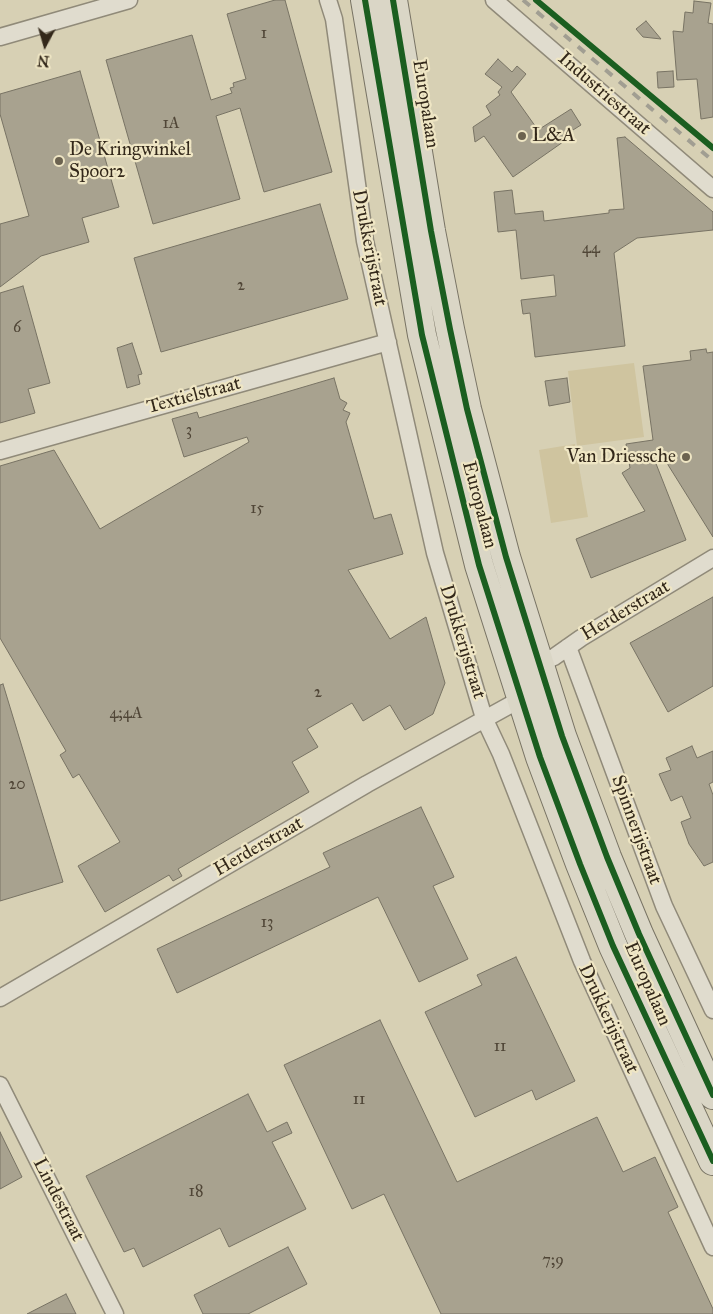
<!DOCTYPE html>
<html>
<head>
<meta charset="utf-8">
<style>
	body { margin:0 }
	#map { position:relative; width:713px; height:1314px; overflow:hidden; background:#d7d0b4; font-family:"IM FELL Great Primer",serif }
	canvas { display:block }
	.north { position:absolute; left:20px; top:20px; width:50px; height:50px; -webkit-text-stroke:4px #efe6c4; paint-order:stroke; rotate:186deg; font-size:14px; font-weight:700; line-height:20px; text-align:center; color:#33281a }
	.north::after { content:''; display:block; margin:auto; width:18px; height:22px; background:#33281a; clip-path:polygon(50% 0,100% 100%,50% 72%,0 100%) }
</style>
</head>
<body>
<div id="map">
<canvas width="713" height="1314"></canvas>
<div class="north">N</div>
</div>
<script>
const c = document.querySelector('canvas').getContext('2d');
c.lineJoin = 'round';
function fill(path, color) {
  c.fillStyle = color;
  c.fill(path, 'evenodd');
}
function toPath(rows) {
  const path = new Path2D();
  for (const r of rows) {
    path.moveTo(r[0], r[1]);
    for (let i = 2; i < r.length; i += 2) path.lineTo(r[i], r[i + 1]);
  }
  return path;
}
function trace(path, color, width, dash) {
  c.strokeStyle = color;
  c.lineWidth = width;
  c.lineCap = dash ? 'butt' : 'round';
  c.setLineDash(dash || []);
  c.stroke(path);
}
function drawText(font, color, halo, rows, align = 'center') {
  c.font = font + ' "IM FELL Great Primer",serif';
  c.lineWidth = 4.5;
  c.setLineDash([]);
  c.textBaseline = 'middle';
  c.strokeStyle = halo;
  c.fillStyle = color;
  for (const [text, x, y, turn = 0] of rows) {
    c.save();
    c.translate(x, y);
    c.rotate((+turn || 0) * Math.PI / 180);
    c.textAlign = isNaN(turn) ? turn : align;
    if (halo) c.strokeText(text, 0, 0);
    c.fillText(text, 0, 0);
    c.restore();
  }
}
const green = toPath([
	[634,363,644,437,577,446,568,371],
	[575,444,588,517,551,523,539,450]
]);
const building = toPath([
	[275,0,285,0,332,172,264,192,240,108,216,116,240,199,153,224,106,60,192,35,211,100,232,93,230,88,234,87,233,83,246,79,227,14,275,0],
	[694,1,711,3,708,23,713,24,713,117,701,119,697,79,677,80,673,31,683,32,685,12,693,13,694,1],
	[646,21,661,39,643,37,636,29,646,21],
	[498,59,512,72,517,66,526,74,511,92,538,130,571,109,581,125,560,138,563,142,513,177,484,136,475,142,473,127,491,115,486,106,500,95,498,92,502,87,485,74,498,59],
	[80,71,119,207,82,218,89,242,41,256,0,287,0,224,29,216,0,114,0,94,80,71],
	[673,71,674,87,658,88,657,72,673,71],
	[625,137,713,212,713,230,637,238,614,253,625,346,535,357,530,313,523,314,521,300,556,296,554,275,521,279,516,230,498,232,494,192,512,190,515,214,543,211,544,221,609,213,609,210,624,209,617,138,625,137],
	[320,204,348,299,161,352,134,258,320,204],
	[23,286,50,383,28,389,35,413,0,423,0,293,23,286],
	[132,343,142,374,138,375,140,384,127,388,117,348,132,343],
	[706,349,707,353,713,352,713,537,660,452,653,456,686,540,591,578,576,539,645,511,622,473,630,468,626,444,653,440,643,366,691,360,690,351,706,349],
	[334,378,340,399,347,403,343,410,350,413,346,422,374,519,391,514,403,554,348,570,390,639,426,617,445,683,433,714,405,730,390,705,363,721,352,703,307,729,318,747,292,762,309,792,178,869,182,876,173,881,169,875,105,912,78,866,120,842,79,774,73,778,60,755,66,751,0,638,0,466,54,450,100,529,249,442,247,437,184,457,172,419,197,412,199,418,334,378],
	[567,378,570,402,549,406,545,381,567,378],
	[713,597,713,686,668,712,630,643,713,597],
	[3,684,63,882,0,901,0,685,3,684],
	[692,746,697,758,713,751,713,782,709,784,713,795,713,862,704,866,689,844,681,822,691,818,682,796,671,801,659,774,671,770,666,758,692,746],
	[421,807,454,877,433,886,468,959,419,982,378,897,177,993,157,949,330,867,323,853,421,807],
	[516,957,575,1081,536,1100,532,1090,475,1117,425,1012,482,985,477,975,516,957],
	[380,1020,457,1182,597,1117,623,1172,655,1157,678,1207,668,1212,713,1309,713,1314,441,1314,384,1194,352,1209,284,1065,380,1020],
	[248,1094,267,1132,287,1122,292,1133,272,1142,306,1209,229,1247,220,1228,143,1267,134,1248,124,1252,86,1176,248,1094],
	[0,1132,22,1177,0,1189,0,1132],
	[288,1247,307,1284,248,1314,203,1314,194,1295,288,1247],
	[66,1294,76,1314,27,1314,66,1294]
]);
const street = toPath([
	[328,0,334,19,365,241,435,553,484,718,501,754,582,961,713,1247],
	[494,0,713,189],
	[0,37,129,0],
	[0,451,388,342],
	[568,647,664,906,713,1010],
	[539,664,554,657,581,638,713,558],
	[0,998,367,784,521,699],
	[0,1085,115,1314]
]);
const highway = toPath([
	[365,0,422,335,479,565,540,757,580,864,613,946,713,1161],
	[393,0,431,231,450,329,467,409,506,557,562,736,607,857,639,934,713,1095]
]);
const rail = toPath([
	[523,0,713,161]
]);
const cycleway = toPath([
	[365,0,422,335,479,565,540,757,580,864,613,946,713,1161],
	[393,0,431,231,450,329,467,409,506,557,562,736,607,857,639,934,713,1095],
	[536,0,713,148]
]);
const markers = [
	[522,136,5,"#6c6350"],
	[59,161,5,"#6c6350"],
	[686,457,5,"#6c6350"]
];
const numberNames = [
	["1",264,34],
	["1A",171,124],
	["44",591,249],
	["2",241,286],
	["6",17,328],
	["3",189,431],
	["15",257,509],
	["2",318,693],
	["4;4A",126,714],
	["20",17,785],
	["13",267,923],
	["11",500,1047],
	["11",359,1100],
	["18",196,1192],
	["7;9",553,1261]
];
const streetNames = [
	["Industriestraat",604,94,41],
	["Europalaan",425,104,81],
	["Drukkerijstraat",369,248,79],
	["Textielstraat",194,396,-15],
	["Europalaan",479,505,75],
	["Herderstraat",626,611,-31],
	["Drukkerijstraat",462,642,73],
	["Spinnerijstraat",636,830,70],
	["Herderstraat",259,847,-30],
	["Europalaan",647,984,66],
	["Drukkerijstraat",608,1019,65],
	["Lindestraat",58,1200,63]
];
const poiNames = [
	["L&A",532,136],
	["De Kringwinkel",69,150],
	["Spoor2",69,172],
	["Van Driessche",676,457,"right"]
];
fill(green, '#cfc49f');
fill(building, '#a8a28f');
trace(building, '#787364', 1);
trace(street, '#908a79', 19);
trace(highway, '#787364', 30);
trace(street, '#e0dcce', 16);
trace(highway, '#dad6c6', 28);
trace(rail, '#a19e92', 4, [9, 9]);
trace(cycleway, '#1b5e20', 6);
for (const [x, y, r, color] of markers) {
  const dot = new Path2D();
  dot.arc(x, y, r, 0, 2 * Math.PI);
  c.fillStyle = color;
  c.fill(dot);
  trace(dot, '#efe6c4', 2);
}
drawText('16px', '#504637', null, numberNames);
drawText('19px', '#33281a', '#efe6c4', streetNames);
drawText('19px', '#33281a', '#efe6c4', poiNames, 'left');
</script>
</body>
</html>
